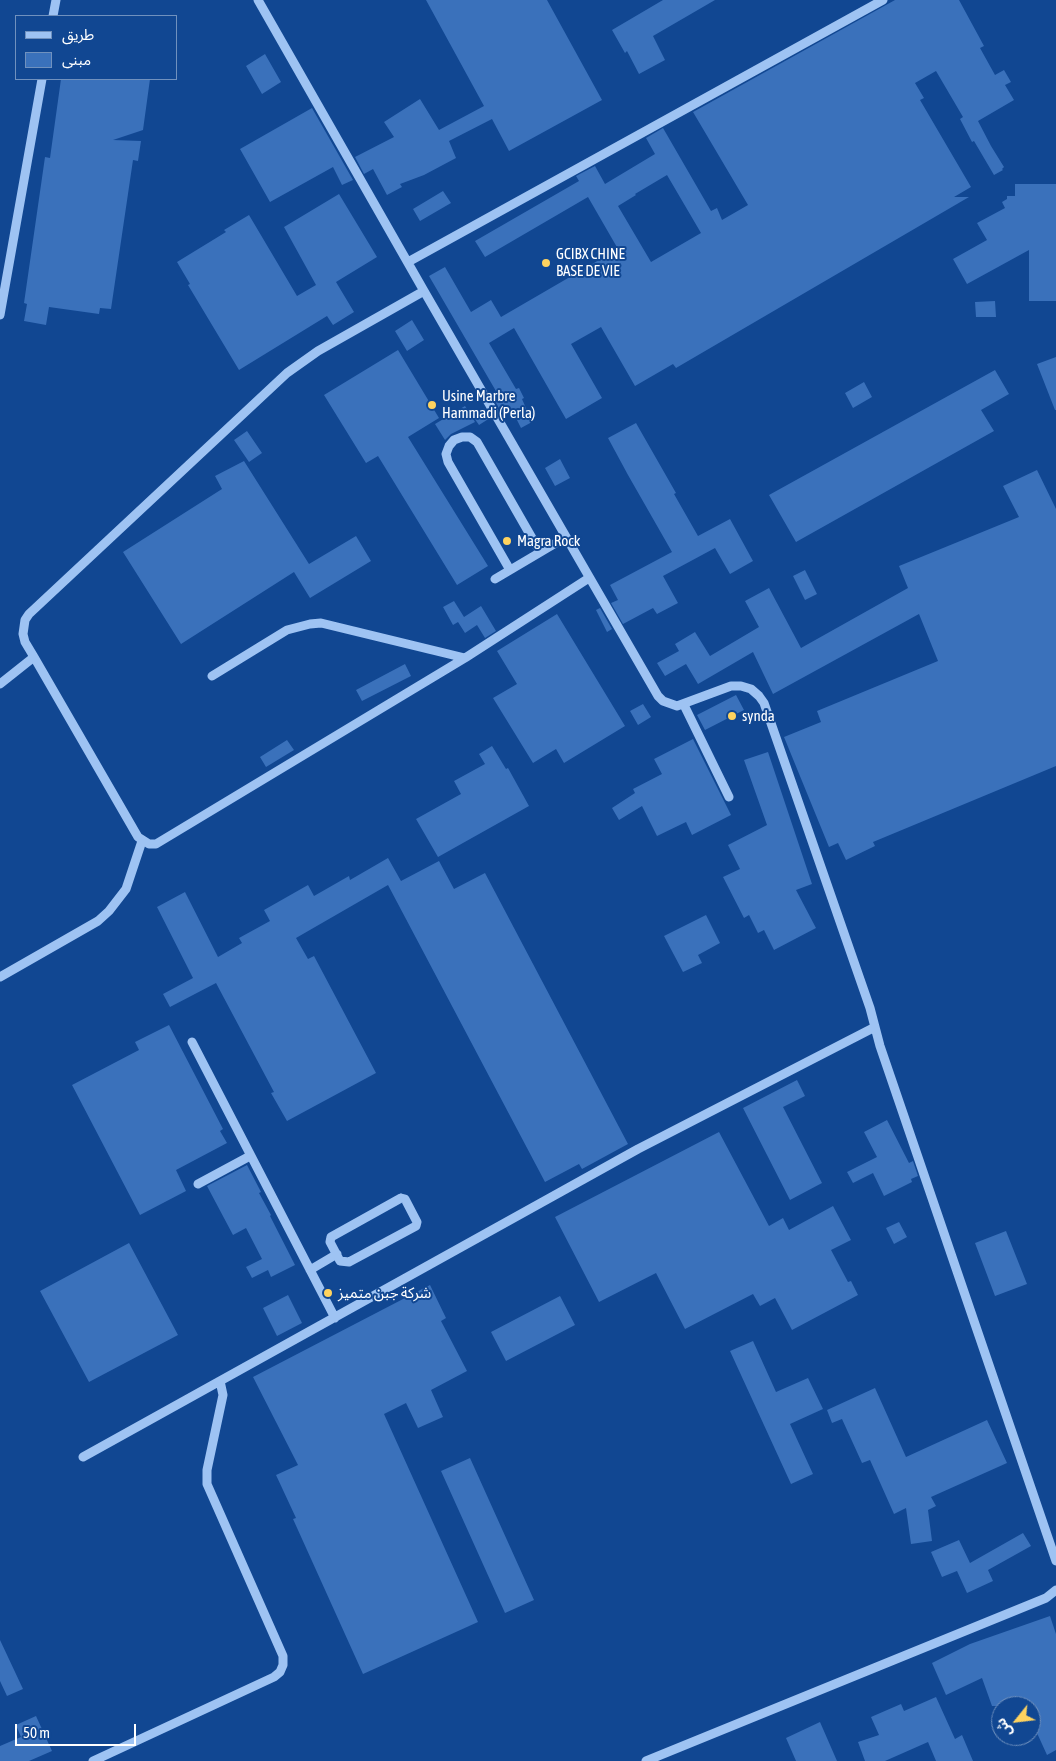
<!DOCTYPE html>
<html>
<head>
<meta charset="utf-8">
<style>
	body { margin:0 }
	#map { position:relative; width:1056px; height:1761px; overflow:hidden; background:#114792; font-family:"Asap Condensed","Noto Sans Arabic",sans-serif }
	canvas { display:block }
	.legend { position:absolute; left:15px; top:15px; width:162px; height:65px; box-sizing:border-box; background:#114792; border:1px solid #7091be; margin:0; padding:6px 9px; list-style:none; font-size:15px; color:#fff }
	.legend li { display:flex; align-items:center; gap:10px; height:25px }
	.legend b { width:25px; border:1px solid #7091be }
	.north { position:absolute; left:991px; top:1696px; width:50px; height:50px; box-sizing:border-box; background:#114792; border:1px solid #7091be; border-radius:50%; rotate:241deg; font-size:14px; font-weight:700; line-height:20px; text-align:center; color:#fff }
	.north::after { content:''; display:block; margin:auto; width:18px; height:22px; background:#ffd35f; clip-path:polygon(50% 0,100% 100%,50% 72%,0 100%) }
	.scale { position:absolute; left:15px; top:1724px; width:121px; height:22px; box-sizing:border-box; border:2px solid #fff; border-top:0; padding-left:6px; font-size:15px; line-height:18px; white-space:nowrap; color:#fff; -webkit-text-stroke:4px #114792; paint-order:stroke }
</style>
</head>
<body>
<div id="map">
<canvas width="1056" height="1761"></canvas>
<ul class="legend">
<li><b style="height:6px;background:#9ec3f3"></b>طريق</li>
<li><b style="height:14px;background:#3a71bb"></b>مبنى</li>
</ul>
<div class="north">ش</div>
<div class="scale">50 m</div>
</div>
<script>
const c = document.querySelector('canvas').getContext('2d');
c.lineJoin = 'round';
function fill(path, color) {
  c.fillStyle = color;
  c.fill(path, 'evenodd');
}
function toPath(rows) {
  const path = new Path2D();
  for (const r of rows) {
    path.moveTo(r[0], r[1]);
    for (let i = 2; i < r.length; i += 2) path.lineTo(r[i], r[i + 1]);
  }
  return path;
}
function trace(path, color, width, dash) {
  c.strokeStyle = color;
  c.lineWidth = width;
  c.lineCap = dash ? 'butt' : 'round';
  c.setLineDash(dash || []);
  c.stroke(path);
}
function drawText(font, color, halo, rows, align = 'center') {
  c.font = font + ' "Asap Condensed","Noto Sans Arabic",sans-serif';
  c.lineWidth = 4;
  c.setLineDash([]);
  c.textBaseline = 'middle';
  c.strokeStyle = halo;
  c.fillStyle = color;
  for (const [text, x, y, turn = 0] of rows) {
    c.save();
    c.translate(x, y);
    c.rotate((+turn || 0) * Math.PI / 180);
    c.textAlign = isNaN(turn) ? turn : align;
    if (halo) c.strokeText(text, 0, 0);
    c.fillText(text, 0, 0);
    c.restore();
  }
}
const building = toPath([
	[426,0,547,0,602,100,509,151,492,119,449,141,456,158,424,175,400,184,402,187,387,195,373,169,364,174,355,157,394,137,384,122,420,99,439,130,484,106],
	[663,0,715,0,653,36,665,60,639,74,627,51,625,53,612,30],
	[895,0,959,0,984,46,980,48,995,75,1004,70,1011,82,1005,85,1014,100,978,121,991,146,1004,167,1002,169,1003,170,994,175,974,141,972,142,960,119,963,117,936,71,915,83,924,98,920,100,971,187,954,197,969,197,676,368,673,364,635,386,601,327,571,344,602,398,566,419,514,328,489,343,516,389,519,388,524,398,522,399,532,422,521,428,514,414,511,416,506,409,501,412,495,401,500,398,429,276,445,267,471,312,491,300,501,317,618,249,588,197,485,257,475,241,579,181,576,176,595,166,605,184,655,154,646,138,663,128,711,211,717,208,722,220,748,205,693,112],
	[667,175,701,233,651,262,618,206,636,195,635,194],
	[265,54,281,82,262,94,246,66],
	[61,79,150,79,143,130,113,140,141,141,138,161,133,160,111,309,100,308,99,314,49,307,46,325,24,321,27,304,24,303,45,157,50,158],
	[312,108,353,180,342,185,333,167,270,202,240,149],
	[1015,184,1056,184,1056,301,1029,301,1029,250,967,284,953,259,987,240,977,223,1005,208,1002,202,1007,199,1007,196,1015,196],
	[443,191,451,203,420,221,413,209],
	[339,194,377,257,336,282,354,312,333,325,327,316,239,370,188,285,190,284,177,262,226,232,224,230,249,215,297,296,316,285,284,227],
	[995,301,996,317,976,317,975,302],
	[412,320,424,340,407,351,395,331],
	[398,350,439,418,408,437,488,566,457,585,378,456,366,463,324,395],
	[1056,357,1056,410,1055,410,1037,364],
	[995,370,1009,394,981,410,994,431,796,542,769,495],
	[864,382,872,397,853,408,845,393],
	[465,406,475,422,451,434,445,440,435,424],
	[484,408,490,418,479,425,472,415],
	[636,423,676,493,674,494,698,536,730,519,753,561,730,574,715,548,663,576,678,603,657,614,653,608,623,624,611,603,618,600,610,585,672,552,628,475,608,438],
	[247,431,262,453,249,462,234,440],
	[560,459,570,478,555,486,545,468],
	[244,461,309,564,356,536,371,561,310,598,294,572,181,644,123,552,222,489,215,476],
	[1037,470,1056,509,1056,766,873,842,875,846,846,860,838,843,829,847,784,737,821,722,817,711,938,661,919,614,773,694,753,652,698,684,686,664,665,676,657,663,679,651,675,644,695,632,710,656,759,627,745,601,769,588,801,648,908,588,899,566,1019,517,1003,486],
	[805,570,817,594,805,600,793,576],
	[454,601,464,617,481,606,496,631,485,638,477,625,465,633,458,622,453,625,443,607],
	[600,608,612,629,607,632,596,610],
	[557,614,625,726,564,763,556,749,533,763,493,698,517,684,497,651],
	[405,664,411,676,362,701,356,690],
	[736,695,744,710,705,730,697,715],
	[643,704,651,717,638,725,630,711],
	[693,739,731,815,692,835,686,822,657,836,642,806,619,820,612,808,635,793,633,789,662,774,654,759],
	[287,740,294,750,266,767,260,757],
	[492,746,506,769,508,768,529,806,438,857,416,819,461,794,454,781,485,764,479,754],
	[768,752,812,884,796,890,816,928,774,950,764,930,758,933,749,915,744,918,723,877,740,869,728,845,767,825,744,760],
	[388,858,401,881,439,861,454,889,485,873,628,1144,582,1169,579,1164,545,1182,388,885,296,938,308,959,314,956,376,1073,287,1121,271,1093,274,1092,216,983,170,1007,163,994,193,978,157,907,185,892,218,957,242,943,239,938,270,921,264,910,308,885,314,896,349,876,350,880],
	[706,915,720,943,698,955,702,963,683,972,664,936],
	[169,1025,223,1129,220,1131,227,1143,176,1170,186,1191,140,1215,72,1085,139,1050,135,1042],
	[797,1080,805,1096,783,1107,822,1183,790,1200,743,1108],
	[887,1120,909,1163,913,1161,918,1176,911,1179,912,1182,884,1196,873,1173,853,1183,847,1172,877,1157,864,1132],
	[719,1132,769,1226,783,1218,789,1230,833,1206,851,1240,831,1250,848,1282,851,1281,858,1295,792,1330,775,1298,760,1306,753,1294,685,1329,656,1273,599,1302,555,1217],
	[247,1165,261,1192,259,1193,271,1215,270,1216,295,1265,271,1277,268,1270,252,1278,246,1267,262,1259,246,1228,233,1235,207,1186],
	[899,1222,907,1237,894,1244,886,1228],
	[1006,1231,1027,1284,995,1296,975,1243],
	[129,1243,178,1335,89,1382,40,1291],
	[430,1285,446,1318,441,1321,467,1371,431,1390,443,1417,418,1428,406,1403,384,1414,478,1622,363,1674,293,1519,296,1518,276,1475,298,1465,253,1377],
	[288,1295,302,1323,277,1336,263,1308],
	[560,1296,575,1325,506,1361,491,1332],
	[753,1341,776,1392,808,1378,823,1409,790,1424,813,1474,791,1484,730,1351],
	[875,1388,906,1457,987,1420,1007,1463,931,1497,936,1506,928,1510,932,1541,911,1544,906,1508,894,1514,870,1460,862,1463,842,1419,832,1423,827,1410],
	[470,1458,534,1600,505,1613,441,1471],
	[1023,1533,1031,1546,988,1570,993,1581,967,1593,957,1571,942,1577,931,1552,959,1540,970,1563],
	[1050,1616,1056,1634,1056,1750,1047,1755,1037,1733,1031,1736,1031,1706,992,1706,982,1678,946,1695,932,1663,970,1644],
	[0,1640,23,1689,7,1696,0,1681],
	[936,1697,955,1739,962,1735,973,1761,936,1761,928,1742,885,1761,865,1761,858,1742,879,1735,871,1717,901,1704,904,1711],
	[36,1716,52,1751,29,1761,0,1761,0,1746,21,1737,16,1725],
	[820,1722,837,1761,796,1761,786,1738]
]);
const minor = toPath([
	[258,0,424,291,658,696,663,701,677,706,731,686,741,686,751,689,759,696,764,703,870,1008,880,1046,1056,1561],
	[53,16,56,0],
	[408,262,883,0],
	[424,291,318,351,287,373,29,614,25,620,23,634,25,642,34,657,138,837,149,844,156,844,465,658,589,578],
	[0,315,42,79],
	[510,570,448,462,446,454,449,446,454,440,462,437,470,437,477,442,540,552],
	[495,579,566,537],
	[212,676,287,630,310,624,321,623,465,658],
	[0,684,34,657],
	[684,705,729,797],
	[0,977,98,921,109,911,126,889,142,841],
	[192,1042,335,1318],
	[198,1184,250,1156],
	[401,1198,405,1199,417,1222,416,1226,349,1262,340,1261,330,1242,331,1237,401,1198],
	[310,1270,337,1254],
	[83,1457,638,1149,875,1027],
	[93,1761,274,1677,280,1672,283,1665,283,1656,207,1484,207,1470,223,1395,220,1381],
	[646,1761,1046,1598,1056,1590]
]);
const markers = [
	[546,263,5,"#ffd35f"],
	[432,405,5,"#ffd35f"],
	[507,541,5,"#ffd35f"],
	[732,716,5,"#ffd35f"],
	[328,1293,5,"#ffd35f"]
];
const poiNames = [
	["GCIBX CHINE",556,254],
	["BASE DE VIE",556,271],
	["Usine Marbre",442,396],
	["Hammadi (Perla)",442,413],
	["Magra Rock",517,541],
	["synda",742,716],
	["شركة جبن متميز",338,1293]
];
fill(building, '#3a71bb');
trace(minor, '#9ec3f3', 9);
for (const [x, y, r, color] of markers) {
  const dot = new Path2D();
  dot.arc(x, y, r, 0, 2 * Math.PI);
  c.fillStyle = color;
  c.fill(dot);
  trace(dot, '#114792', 2);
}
drawText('15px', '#fff', '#114792', poiNames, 'left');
</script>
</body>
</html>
